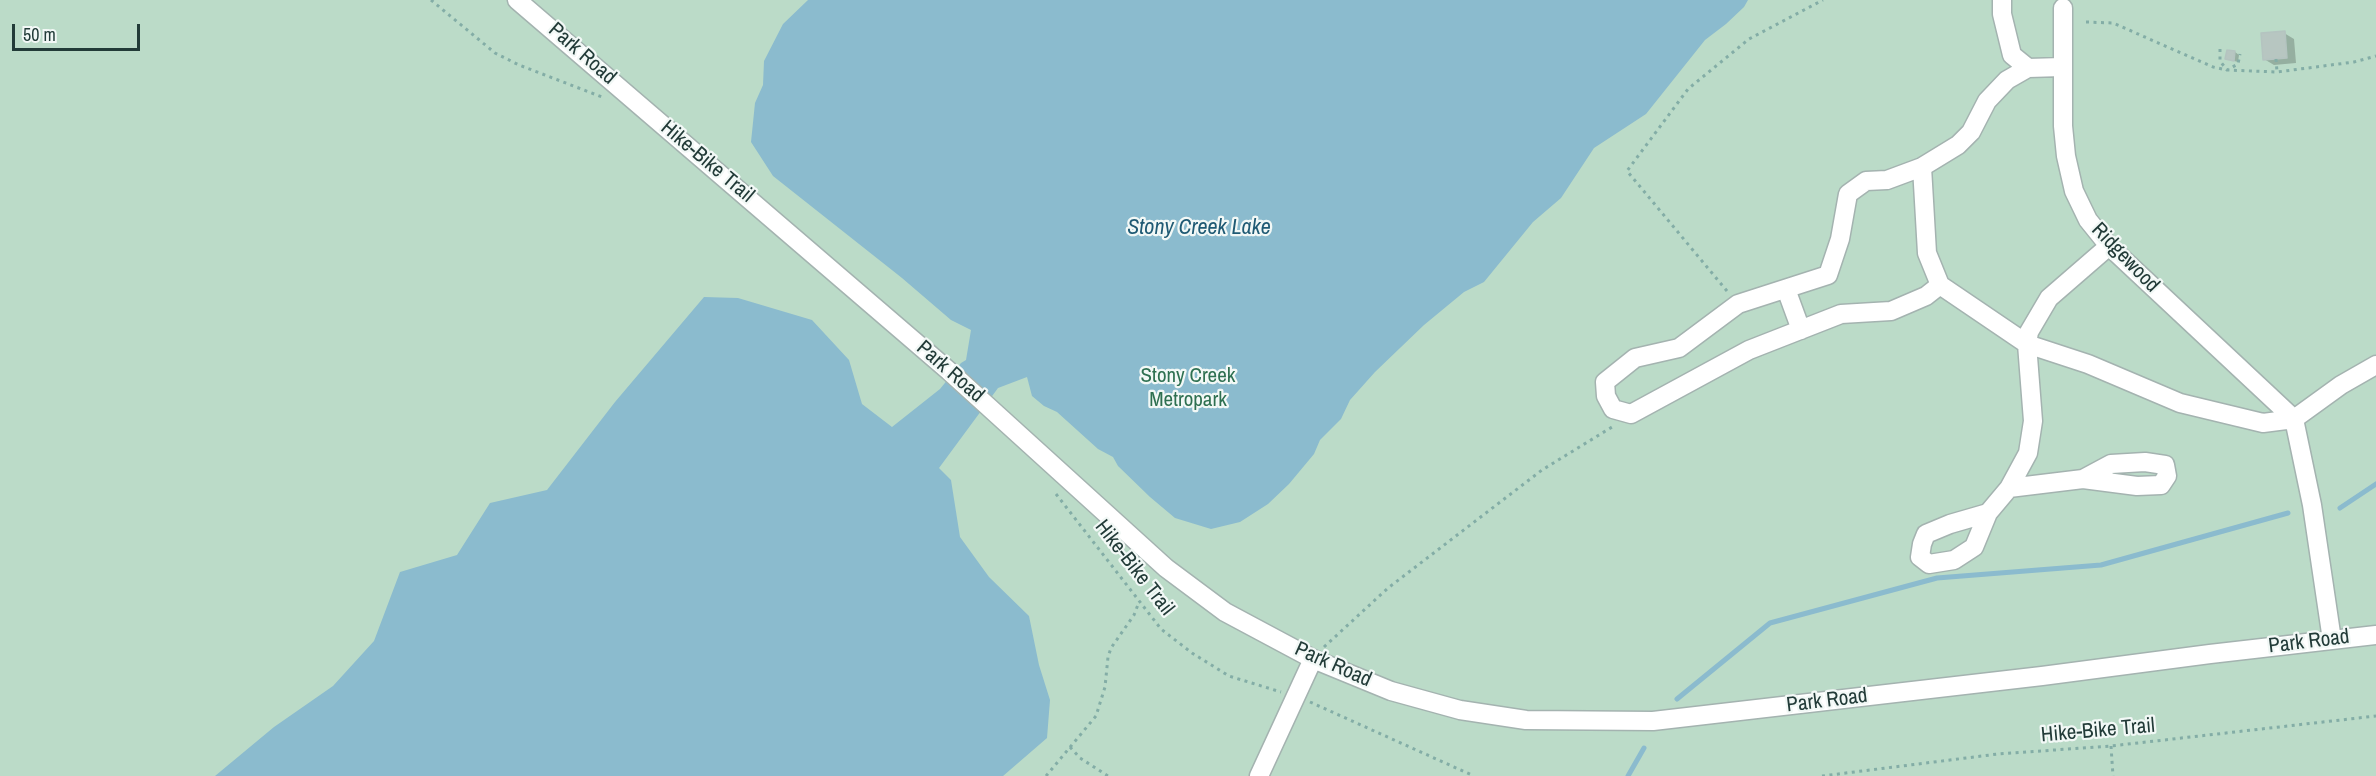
<!DOCTYPE html>
<html>
<head>
<meta charset="utf-8">
<style>
	body { margin:0 }
	#map { position:relative; width:2376px; height:776px; overflow:hidden; background:#e1ebe8; font-family:"Archivo Narrow",sans-serif }
	canvas { display:block }
	.scale { position:absolute; left:12px; top:24px; width:128px; height:27px; box-sizing:border-box; border:3px solid #223b38; border-top:0; padding-left:8px; font-size:18px; line-height:21px; white-space:nowrap; color:#223b38; -webkit-text-stroke:4px #f2f8f6; paint-order:stroke }
</style>
</head>
<body>
<div id="map">
<canvas width="2376" height="776"></canvas>
<div class="scale">50 m</div>
</div>
<script>
const c = document.querySelector('canvas').getContext('2d');
c.lineJoin = 'round';
function fill(path, color) {
  c.fillStyle = color;
  c.fill(path, 'evenodd');
}
function toPath(rows) {
  const path = new Path2D();
  for (const r of rows) {
    path.moveTo(r[0], r[1]);
    for (let i = 2; i < r.length; i += 2) path.lineTo(r[i], r[i + 1]);
  }
  return path;
}
function trace(path, color, width, dash) {
  c.strokeStyle = color;
  c.lineWidth = width;
  c.lineCap = dash ? 'butt' : 'round';
  c.setLineDash(dash || []);
  c.stroke(path);
}
function drawText(font, color, halo, rows, align = 'center') {
  c.font = font + ' "Archivo Narrow",sans-serif';
  c.lineWidth = 4.5;
  c.setLineDash([]);
  c.textBaseline = 'middle';
  c.strokeStyle = halo;
  c.fillStyle = color;
  for (const [text, x, y, turn = 0] of rows) {
    c.save();
    c.translate(x, y);
    c.rotate((+turn || 0) * Math.PI / 180);
    c.textAlign = isNaN(turn) ? turn : align;
    if (halo) c.strokeText(text, 0, 0);
    c.fillText(text, 0, 0);
    c.restore();
  }
}
const green = toPath([
	[0,0,2376,0,2376,776,0,776]
]);
const water = toPath([
	[808,0,1748,0,1744,7,1726,24,1705,40,1646,114,1594,148,1561,198,1533,222,1484,282,1464,292,1424,325,1375,372,1350,400,1341,419,1320,440,1314,454,1289,484,1268,504,1240,522,1211,529,1175,518,1150,497,1118,466,1113,457,1098,449,1057,412,1044,406,1032,396,1027,377,998,388,939,468,951,480,960,537,989,577,1029,616,1039,665,1050,700,1047,738,1003,776,215,776,274,727,333,686,374,641,400,572,457,555,490,503,547,490,615,402,704,297,738,298,812,320,849,360,862,404,892,427,940,389,961,363,966,360,971,330,951,320,902,278,773,176,751,142,755,103,763,85,764,61,783,24]
]);
const shadow = toPath([
	[2284,33,2294,39,2296,63,2274,65,2264,59],
	[2235,52,2239,55,2238,62,2227,59]
]);
const stream = toPath([
	[2340,508,2376,484],
	[1677,699,1770,623,1937,578,2101,565,2288,513],
	[1628,776,1644,748]
]);
const building = toPath([
	[2285,31,2287,58,2263,60,2261,33,2285,31],
	[2227,50,2235,51,2234,61,2225,59,2227,50]
]);
const path = toPath([
	[431,0,495,53,519,65,602,97],
	[2086,22,2113,23,2213,67,2227,70,2277,72,2354,62,2376,56],
	[2220,49,2220,61,2227,70,2238,64,2240,54],
	[2276,59,2277,72],
	[1727,291,1627,171,1688,89,1749,39,1823,0],
	[1056,494,1161,629,1192,653,1229,676,1281,692],
	[1324,647,1388,588,1542,470,1612,427],
	[1310,702,1474,776],
	[2111,746,2113,776],
	[1070,747,1080,758,1108,776],
	[1046,776,1096,716,1105,687,1108,657,1111,648,1134,615,1139,602],
	[1822,776,1998,754,2111,746,2376,716]
]);
const minor = toPath([
	[517,0,949,371,1166,568,1225,612,1313,659,1391,691,1460,710,1526,720,1653,721,2042,676,2210,654,2376,635],
	[2002,0,2002,14,2012,55,2028,68,2062,67],
	[2063,8,2063,126,2066,156,2074,191,2088,220,2109,246,2294,419],
	[1922,167,1927,253,1940,285,1926,296,1891,311,1841,314,1749,350,1631,414,1613,409,1606,396,1605,382,1635,358,1679,348,1738,304,1828,275,1840,239,1848,194,1866,181,1887,180,1922,167,1958,145,1971,132,1987,101,2007,80,2028,68],
	[1940,285,2027,344,2088,364,2180,403,2263,423,2294,419],
	[1786,289,1801,330],
	[2009,488,2083,479,2137,486,2161,485,2167,476,2165,465,2145,462,2111,464,2083,479],
	[1988,513,1974,547,1954,560,1929,564,1920,557,1922,544,1926,534,1950,524,1988,513,2009,488,2028,453,2033,421,2027,344,2029,332,2049,298,2109,246],
	[2332,640,2312,505,2294,419,2341,385,2376,365],
	[1259,776,1313,659]
]);
const streetNames = [
	["Park Road",582,54,41],
	["Hike-Bike Trail",707,162,40],
	["Ridgewood",2125,258,46],
	["Park Road",950,372,41],
	["Hike-Bike Trail",1134,568,52],
	["Park Road",2309,642,-7],
	["Park Road",1333,665,24],
	["Park Road",1827,701,-7],
	["Hike-Bike Trail",2098,731,-5]
];
const parkNames = [
	["Stony Creek",1188,376],
	["Metropark",1188,400]
];
const waterNames = [
	["Stony Creek Lake",1199,228]
];
fill(green, '#bbdbc8');
fill(water, '#8bbbce');
fill(shadow, '#0003');
trace(stream, '#8bbbce', 5);
fill(building, '#b7c6c1');
trace(building, '#b4c4c0', 1.5);
trace(minor, '#a4b3b0', 21);
trace(path, '#83ada6', 3, [3, 4.5]);
trace(minor, '#fff', 18);
drawText('21px', '#223b38', '#f2f8f6', streetNames);
drawText('21px', '#2e7051', '#f2f8f6', parkNames);
drawText('italic 22px', '#1f5a74', '#f2f8f6', waterNames);
</script>
</body>
</html>
